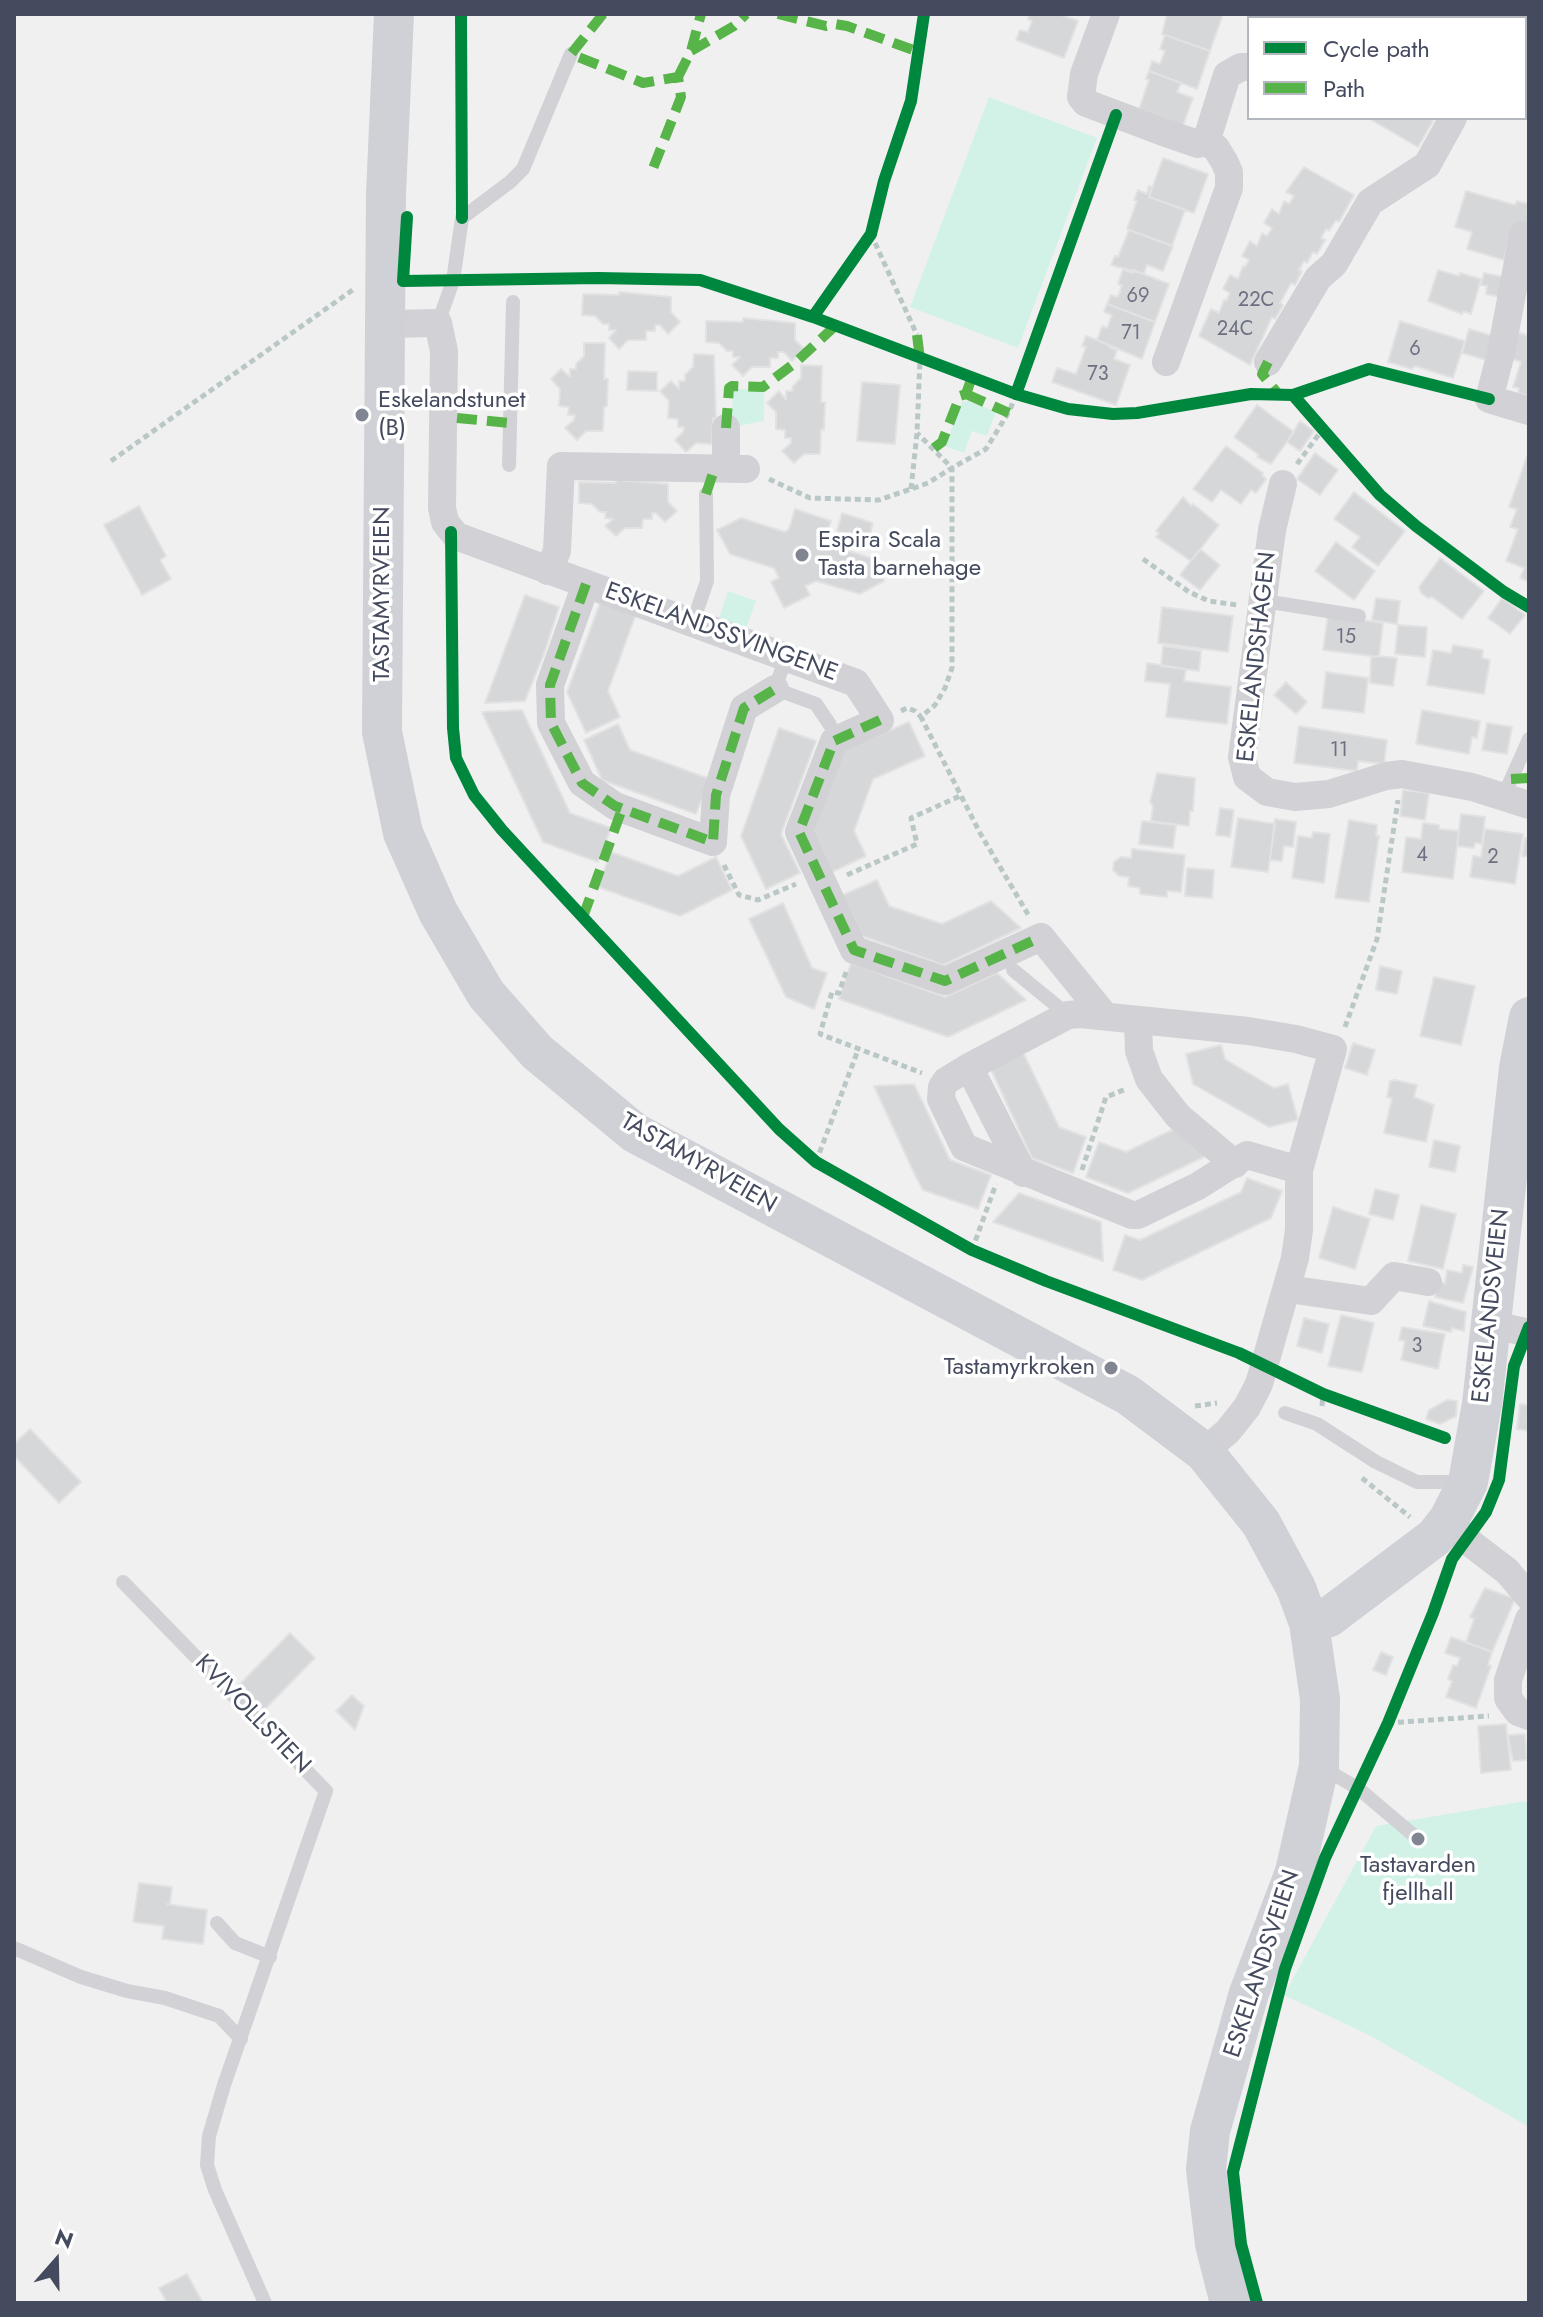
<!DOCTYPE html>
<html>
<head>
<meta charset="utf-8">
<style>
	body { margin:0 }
	#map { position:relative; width:1543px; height:2317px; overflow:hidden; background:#f1f0f0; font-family:Jost,sans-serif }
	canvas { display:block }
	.frame { position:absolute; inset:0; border:16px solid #454b5f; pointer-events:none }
	.legend { position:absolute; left:1247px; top:16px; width:280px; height:104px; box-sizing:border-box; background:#fff; border:2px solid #b5b7bf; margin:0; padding:10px 14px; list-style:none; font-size:24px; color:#454b5f }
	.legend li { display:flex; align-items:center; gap:16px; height:40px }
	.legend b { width:40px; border:2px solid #b5b7bf }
	.north { position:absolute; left:16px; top:2221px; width:80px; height:80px; -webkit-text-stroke:6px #fff; paint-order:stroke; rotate:20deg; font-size:22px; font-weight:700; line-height:32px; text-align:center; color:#454b5f }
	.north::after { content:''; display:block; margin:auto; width:28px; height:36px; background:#454b5f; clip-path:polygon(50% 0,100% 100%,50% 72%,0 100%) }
</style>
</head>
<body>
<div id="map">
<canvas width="1543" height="2317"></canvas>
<div class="frame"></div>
<ul class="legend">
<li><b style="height:10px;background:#00873e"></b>Cycle path</li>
<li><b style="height:10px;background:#57b448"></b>Path</li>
</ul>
<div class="north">N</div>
</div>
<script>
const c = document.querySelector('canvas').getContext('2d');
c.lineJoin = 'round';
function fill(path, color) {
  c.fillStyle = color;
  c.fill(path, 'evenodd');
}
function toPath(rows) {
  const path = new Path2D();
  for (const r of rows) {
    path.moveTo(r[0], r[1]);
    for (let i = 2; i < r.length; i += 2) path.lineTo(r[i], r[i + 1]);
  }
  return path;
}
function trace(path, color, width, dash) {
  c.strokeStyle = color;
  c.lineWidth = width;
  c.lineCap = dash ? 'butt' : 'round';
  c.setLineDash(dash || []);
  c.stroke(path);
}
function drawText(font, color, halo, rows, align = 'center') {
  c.font = font + ' Jost,sans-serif';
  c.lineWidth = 7;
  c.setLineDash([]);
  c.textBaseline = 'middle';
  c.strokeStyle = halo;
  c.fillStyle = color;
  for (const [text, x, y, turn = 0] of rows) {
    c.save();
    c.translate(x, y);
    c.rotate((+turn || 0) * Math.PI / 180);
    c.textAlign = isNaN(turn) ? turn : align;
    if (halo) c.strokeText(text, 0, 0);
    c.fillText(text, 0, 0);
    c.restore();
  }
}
const green = toPath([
	[989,97,1097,138,1018,348,910,307],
	[737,389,764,390,764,421,731,427,733,394],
	[969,401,996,412,987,436,972,431,964,453,945,446,962,402],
	[728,591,756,601,746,628,719,618],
	[1525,1801,1529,1805,1529,2127,1369,2035,1284,1995,1376,1826]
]);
const building = toPath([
	[1029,14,1059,14,1078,21,1064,58,1016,40,1020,30,1028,32,1032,21,1028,19,1029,14],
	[1167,14,1223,14,1210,51,1162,34,1167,14],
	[1314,14,1359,14,1357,18,1326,18,1314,14],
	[1415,14,1489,14,1487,18,1413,18,1415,14],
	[1165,35,1210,51,1197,89,1149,71,1152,61,1160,64,1165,51,1160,49,1165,35],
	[1149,71,1181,83,1177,92,1193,98,1183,126,1139,109,1149,80,1146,79,1149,71],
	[1368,118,1430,118,1433,121,1418,147,1368,118],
	[1163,158,1208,174,1194,213,1149,197,1163,158],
	[1304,167,1354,195,1339,222,1336,220,1329,231,1326,229,1321,238,1325,240,1317,254,1313,252,1307,263,1304,261,1299,270,1302,271,1295,285,1291,283,1280,303,1283,305,1275,319,1272,317,1250,365,1199,336,1211,309,1219,313,1224,300,1226,301,1230,293,1223,289,1230,275,1238,279,1243,266,1245,267,1249,260,1242,256,1250,241,1257,246,1262,233,1267,236,1272,228,1264,223,1272,209,1279,214,1284,201,1289,204,1294,196,1286,192,1304,167],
	[1149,186,1152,187,1149,197,1185,210,1172,246,1127,229,1137,201,1134,200,1138,190,1147,194,1149,186],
	[1466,191,1515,205,1517,201,1529,204,1529,231,1508,243,1504,260,1467,249,1472,232,1455,227,1466,191],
	[1129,230,1173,246,1163,271,1147,265,1144,274,1111,265,1115,256,1118,257,1129,230],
	[1123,269,1132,273,1133,270,1169,284,1155,322,1107,304,1111,295,1118,297,1122,285,1118,284,1123,269],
	[1438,270,1459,276,1460,273,1481,279,1471,314,1463,311,1462,314,1428,301,1438,270],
	[1484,273,1504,277,1500,297,1486,294,1487,286,1481,285,1484,273],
	[619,292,671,297,671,312,680,322,668,334,660,325,655,325,655,331,646,331,646,340,628,340,619,349,609,338,616,330,609,330,609,324,603,324,595,316,582,315,583,294,619,295,619,292],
	[1107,304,1155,322,1142,359,1097,340,1102,326,1107,328,1112,315,1104,312,1107,304],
	[743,318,795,323,795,340,804,349,792,361,784,352,778,352,778,358,770,358,770,367,752,367,743,376,732,365,740,357,733,357,733,351,727,351,719,343,706,342,706,321,743,322,743,318],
	[1400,321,1465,341,1453,378,1415,366,1412,369,1388,362,1400,321],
	[1469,329,1493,336,1486,360,1462,353,1469,329],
	[1517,332,1529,336,1529,396,1518,393,1519,388,1513,387,1521,362,1509,358,1517,332],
	[1086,336,1110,345,1109,347,1117,350,1114,359,1130,365,1116,405,1052,382,1057,368,1076,374,1086,347,1082,346,1086,336],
	[584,343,605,343,604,379,608,379,607,406,604,407,603,431,586,431,577,440,565,428,574,420,575,415,568,415,569,407,559,406,560,389,551,379,561,369,570,377,570,369,576,369,576,364,584,356,584,343],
	[694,354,714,355,716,419,713,418,712,444,696,443,686,452,675,440,683,432,684,427,678,427,678,419,668,418,669,401,660,391,671,381,679,389,679,381,685,381,685,375,693,367,694,354],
	[801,365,822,366,821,402,825,402,824,430,821,429,820,454,804,454,794,463,782,451,791,443,791,438,785,438,785,430,776,429,776,412,767,403,779,391,786,400,786,391,792,391,793,386,801,378,801,365],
	[628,371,657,372,657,391,627,390,628,371],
	[862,382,900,385,895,444,857,441,862,382],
	[1257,405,1294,432,1271,464,1257,457,1259,455,1234,437,1257,405],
	[1300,421,1314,431,1300,451,1287,442,1300,421],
	[1226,446,1263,473,1262,475,1266,479,1256,493,1251,490,1241,504,1221,490,1212,502,1193,489,1226,446],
	[1315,453,1338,470,1320,495,1297,479,1315,453],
	[1527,456,1529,457,1529,582,1520,578,1524,568,1506,561,1518,529,1510,527,1517,509,1509,507,1527,456],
	[616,480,668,484,668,502,677,511,665,522,656,513,652,513,652,519,643,519,642,528,625,528,616,536,605,526,613,519,605,518,606,512,600,512,592,504,579,503,579,482,616,483,616,480],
	[1354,492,1405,531,1378,566,1352,547,1360,537,1334,519,1354,492],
	[1183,497,1191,506,1193,504,1219,525,1191,561,1156,537,1159,533,1156,531,1183,497],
	[139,506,166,556,160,560,171,579,142,595,104,525,139,506],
	[795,509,831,521,825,540,827,544,871,558,884,581,860,594,816,581,805,586,810,595,784,608,771,582,779,578,774,568,730,554,717,530,741,518,785,532,789,529,795,509],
	[842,513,873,523,868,541,837,531,842,513],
	[1336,542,1375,571,1354,600,1315,571,1336,542],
	[1200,549,1220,565,1200,590,1180,575,1200,549],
	[1440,558,1484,591,1462,619,1432,597,1428,598,1421,593,1419,587,1440,558],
	[525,595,559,607,545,651,525,701,485,703,525,595],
	[602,598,637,611,608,691,620,717,586,733,567,692,602,598],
	[1376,598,1400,601,1397,624,1372,620,1376,598],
	[1502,598,1525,615,1510,634,1488,618,1502,598],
	[1162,607,1233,616,1228,652,1158,643,1162,607],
	[1328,615,1383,623,1379,657,1323,650,1328,615],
	[1398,625,1427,627,1425,657,1395,654,1398,625],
	[1453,645,1483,650,1482,658,1490,660,1484,694,1427,685,1433,650,1451,653,1453,645],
	[1163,646,1201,651,1199,671,1161,666,1163,646],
	[1379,656,1397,658,1393,686,1370,683,1371,657,1379,656],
	[1147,663,1186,669,1184,681,1231,687,1227,724,1166,717,1170,684,1145,681,1147,663],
	[1326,672,1368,678,1364,713,1322,708,1326,672],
	[1286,682,1307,702,1296,714,1274,695,1286,682],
	[522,710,570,813,611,828,598,862,543,842,482,712,522,710],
	[1422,710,1480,721,1477,738,1472,737,1469,754,1416,744,1422,710],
	[909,722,925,756,873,779,854,831,866,856,832,872,813,832,843,751,909,722],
	[1487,723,1512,727,1507,754,1482,750,1487,723],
	[618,724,630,750,710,779,696,814,602,780,584,740,618,724],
	[1299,726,1387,740,1384,764,1358,761,1357,771,1294,763,1299,726],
	[779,728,816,741,781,834,800,873,766,889,741,836,779,728],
	[1157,773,1195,778,1193,811,1190,811,1189,826,1151,821,1153,806,1150,802,1157,773],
	[1403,790,1429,793,1425,820,1400,816,1403,790],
	[1220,808,1234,810,1230,837,1216,835,1220,808],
	[1461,814,1485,817,1482,844,1475,843,1474,848,1457,846,1461,814],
	[1238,818,1275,824,1268,872,1231,867,1238,818],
	[1275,819,1296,822,1293,847,1284,846,1282,861,1270,860,1275,819],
	[1349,820,1377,825,1376,836,1379,836,1369,902,1335,898,1349,820],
	[1142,821,1176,825,1173,848,1139,844,1142,821],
	[1423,823,1439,825,1439,829,1459,831,1453,879,1402,872,1406,837,1421,839,1423,823],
	[1485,829,1523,834,1515,884,1470,877,1473,856,1481,857,1485,829],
	[1313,832,1330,834,1324,883,1292,878,1298,836,1312,838,1313,832],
	[1525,838,1529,839,1529,857,1522,856,1525,838],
	[1132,849,1185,855,1181,892,1167,891,1167,897,1140,894,1140,888,1128,886,1129,877,1119,876,1113,870,1114,862,1121,857,1131,858,1132,849],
	[611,852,678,876,716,857,732,890,680,916,598,887,611,852],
	[1187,868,1214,870,1212,898,1185,896,1187,868],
	[877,880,889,906,942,924,991,901,1021,928,943,965,862,936,843,895,877,880],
	[783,903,812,968,827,973,814,1009,786,997,749,919,783,903],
	[851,963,945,997,997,973,1026,1000,948,1037,839,999,851,963],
	[1380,966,1402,971,1397,994,1376,990,1380,966],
	[1434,977,1475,986,1461,1045,1420,1036,1434,977],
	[1353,1043,1375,1050,1367,1075,1345,1068,1353,1043],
	[1221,1045,1225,1059,1238,1067,1274,1088,1288,1084,1298,1120,1269,1127,1193,1084,1186,1054,1221,1045],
	[1023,1052,1059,1127,1086,1137,1073,1173,1032,1158,990,1067,1023,1052],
	[1395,1080,1417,1085,1414,1097,1434,1105,1426,1142,1384,1133,1392,1098,1387,1097,1390,1081,1395,1080],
	[914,1084,950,1160,991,1175,978,1209,923,1190,915,1175,874,1086,914,1084],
	[1176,1128,1206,1156,1128,1193,1086,1177,1099,1142,1126,1152,1176,1128],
	[1434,1140,1460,1146,1455,1172,1429,1167,1434,1140],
	[1247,1178,1282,1191,1271,1218,1142,1280,1113,1270,1125,1235,1140,1240,1241,1192,1247,1178],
	[1375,1189,1399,1195,1393,1220,1369,1214,1375,1189],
	[1019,1193,1101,1222,1103,1261,993,1222,1019,1193],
	[1421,1205,1456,1214,1443,1269,1408,1261,1421,1205],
	[1333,1207,1370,1219,1355,1269,1319,1258,1333,1207],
	[1463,1265,1473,1267,1463,1303,1435,1297,1438,1282,1445,1283,1447,1270,1462,1273,1463,1265],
	[1429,1301,1466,1312,1464,1331,1452,1328,1451,1332,1423,1326,1429,1301],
	[1341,1315,1374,1323,1362,1372,1328,1366,1341,1315],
	[1304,1318,1329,1324,1322,1353,1297,1346,1304,1318],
	[1402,1327,1445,1334,1438,1369,1401,1360,1405,1341,1399,1340,1402,1327],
	[1447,1400,1457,1401,1456,1416,1440,1424,1426,1419,1429,1410,1447,1400],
	[1520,1404,1529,1405,1529,1431,1517,1429,1520,1404],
	[30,1429,81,1482,59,1503,14,1456,14,1444,30,1429],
	[1485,1588,1515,1599,1492,1652,1466,1642,1474,1619,1470,1617,1485,1588],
	[290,1633,315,1658,264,1710,239,1685,290,1633],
	[1451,1637,1492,1652,1488,1665,1491,1666,1476,1708,1446,1697,1452,1681,1448,1679,1453,1665,1457,1666,1460,1658,1445,1653,1451,1637],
	[1381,1652,1393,1657,1386,1675,1373,1670,1381,1652],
	[352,1695,364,1706,355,1730,336,1711,352,1695],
	[1506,1724,1511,1770,1481,1773,1478,1726,1506,1724],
	[1525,1734,1527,1760,1513,1761,1508,1735,1525,1734],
	[139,1883,172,1887,170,1904,167,1904,207,1910,203,1944,162,1939,164,1926,133,1922,139,1883],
	[187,2274,203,2303,167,2303,159,2288,187,2274]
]);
const path = toPath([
	[871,234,917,335],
	[1016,394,1010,410,986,449,952,468,952,668,945,688,935,705,921,717,980,833,1029,916],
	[111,461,354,289],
	[1297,464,1322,430],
	[769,479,810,498,879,500,928,483,952,468,917,433],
	[911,489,917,433,920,359],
	[1143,559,1189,592,1209,601,1237,605],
	[901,711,907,708,915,711,921,717],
	[724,865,739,895,758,900,796,884],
	[847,875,917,844,911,818,960,796],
	[846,972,839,993,832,992,820,1034,922,1073],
	[1345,1027,1377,939,1398,800],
	[816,1162,858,1050],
	[1082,1170,1106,1097,1126,1089],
	[972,1250,996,1184],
	[1195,1406,1217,1403],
	[1322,1406,1323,1394],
	[1362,1478,1410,1517],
	[1388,1723,1489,1716]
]);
const lane = toPath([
	[438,323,453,281,462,218,510,182,523,169,571,54],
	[509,465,513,302],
	[1264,601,1359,616],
	[693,622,707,581,706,494],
	[786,657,775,689,816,704,830,725],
	[1504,795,1529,739],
	[1013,970,1068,1015],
	[1285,1413,1317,1424,1376,1462,1417,1482,1464,1482],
	[123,1582,326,1791,224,2085,209,2136,207,2165,215,2190,265,2303],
	[1323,1768,1359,1789,1418,1839],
	[217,1923,235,1943,270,1957],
	[14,1948,81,1977,127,1991,165,1998,219,2016,241,2039]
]);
const street = toPath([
	[1106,14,1084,74,1081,97,1086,103,1163,132,1198,144,1206,142,1227,75,1241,67,1249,67],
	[1396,18,1398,14],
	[1510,18,1513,14],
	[1523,235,1501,353,1489,399,1529,411],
	[386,324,438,323,444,351,442,508,445,522,456,536,856,683,880,720,834,741,799,832,854,950,945,981,1041,937,1104,1015],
	[1166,362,1229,188,1229,172,1224,161,1216,148,1206,142],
	[1268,362,1318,278,1334,264,1370,202,1427,165,1453,118],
	[726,467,726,428],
	[1283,484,1272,530,1242,757,1247,777,1267,792,1295,797,1329,794,1386,776,1402,774,1472,787,1529,805],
	[548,571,557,551,561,466,746,469],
	[586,584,550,685,551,723,582,783,615,806,713,842,716,795,744,708,775,689],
	[1138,1020,1139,1051,1149,1079,1178,1116,1235,1164],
	[969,1067,1023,1173],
	[1288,1289,1371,1301,1394,1276,1428,1282],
	[1490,1324,1529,1333],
	[1204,1452,1228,1431,1247,1407,1259,1384,1295,1258,1299,1230,1299,1170,1333,1049,1296,1039,1248,1031,1080,1014,1068,1015,969,1067,946,1081,942,1087,941,1099,964,1147,1132,1215,1138,1215,1198,1186,1247,1155,1299,1170],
	[1449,1519,1465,1539,1507,1571,1529,1597],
	[1529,1619,1508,1680,1508,1698,1518,1712,1529,1716]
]);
const secondary = toPath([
	[394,14,386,194,382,732,403,833,438,912,486,994,537,1052,635,1133,1128,1395,1204,1452,1261,1523,1296,1588,1309,1623,1320,1699,1319,1766,1295,1872,1249,1993,1210,2131,1206,2169,1215,2244,1230,2303],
	[1309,1623,1329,1617,1435,1537,1449,1519,1468,1482,1482,1404,1519,1068,1529,1017]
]);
const quiet = toPath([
	[603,14,571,54,643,83,678,77,681,97,652,171],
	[778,14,826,26,835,24,847,26,919,52],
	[691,51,734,26,746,14],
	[678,77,691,51,701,14],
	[917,335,920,359],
	[1268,362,1262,374,1279,395],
	[966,394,1009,413],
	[457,418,510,423],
	[726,428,729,388,732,386,763,387,795,363,835,326],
	[934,448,942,442,960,396,966,394,972,377],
	[706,494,715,467],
	[586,584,550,685,551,723,582,783,615,806,713,842,716,795,744,708,775,689],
	[880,720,834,741,799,832,854,950,945,981,1041,937],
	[1511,779,1529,778],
	[583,917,622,809]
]);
const cycleway = toPath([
	[461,14,462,218],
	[407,217,403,281,598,278,700,280,813,317,1016,394,1068,409,1113,414,1137,413,1251,394,1293,395,1369,369,1489,399],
	[813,317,871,234,884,181,911,101,924,14],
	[1016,394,1116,115],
	[1293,395,1380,495,1416,526,1504,592,1529,607],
	[451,532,453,728,456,758,474,795,502,830,779,1129,816,1162,972,1250,1046,1281,1239,1353,1323,1394,1445,1438],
	[1257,2303,1241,2244,1233,2172,1285,1969,1325,1858,1388,1723,1433,1613,1452,1559,1486,1512,1499,1480,1514,1366,1529,1327]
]);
const markers = [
	[362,415,8,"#818592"],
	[802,555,8,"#818592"],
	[1111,1368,8,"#818592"],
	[1418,1839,8,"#818592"]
];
const numberNames = [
	["69",1138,297],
	["22C",1256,301],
	["24C",1235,330],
	["71",1131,334],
	["6",1415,350],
	["73",1098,375],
	["15",1346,638],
	["11",1339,751],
	["4",1422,856],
	["2",1493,858],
	["3",1417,1347]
];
const poiNames = [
	["Eskelandstunet",378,401],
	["(B)",378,429],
	["Espira Scala",818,541],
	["Tasta barnehage",818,569],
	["Tastamyrkroken",1095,1368,"right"],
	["Tastavarden",1418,1866,"center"],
	["fjellhall",1418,1894,"center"]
];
const streetNames = [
	["TASTAMYRVEIEN",383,594,-90],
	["ESKELANDSSVINGENE",721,633,20],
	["ESKELANDSHAGEN",1258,657,-84],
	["TASTAMYRVEIEN",698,1164,30],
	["ESKELANDSVEIEN",1492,1306,-84],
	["KVIVOLLSTIEN",252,1715,46],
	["ESKELANDSVEIEN",1263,1964,-72]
];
fill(green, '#d2f2e8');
fill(building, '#d6d7d9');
trace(building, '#e2e2e3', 2);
trace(path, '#bac7c7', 5, [6, 4]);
trace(lane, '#d1d1d6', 14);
trace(street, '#d1d1d6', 28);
trace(secondary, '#cfd1d6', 40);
trace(quiet, '#57b448', 10, [20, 10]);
trace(cycleway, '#00873e', 12);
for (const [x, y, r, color] of markers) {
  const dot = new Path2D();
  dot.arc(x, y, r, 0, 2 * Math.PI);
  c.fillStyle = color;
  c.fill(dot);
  trace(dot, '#fff', 3);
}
drawText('20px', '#6c7080', null, numberNames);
drawText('24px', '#454b5f', '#fff', poiNames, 'left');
drawText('24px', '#454b5f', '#fff', streetNames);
</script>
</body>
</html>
